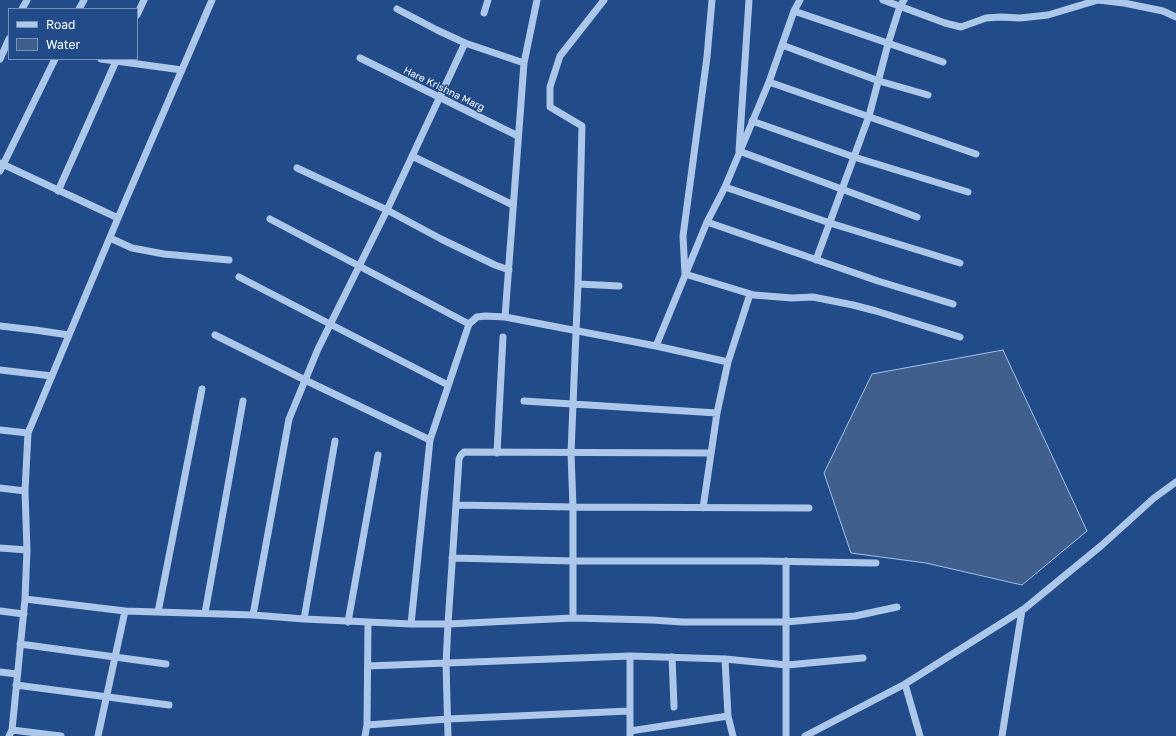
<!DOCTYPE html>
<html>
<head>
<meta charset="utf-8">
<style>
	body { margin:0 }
	#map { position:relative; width:1176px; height:736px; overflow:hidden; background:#214b89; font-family:"Golos Text",sans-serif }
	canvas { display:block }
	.legend { position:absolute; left:8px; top:8px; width:130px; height:52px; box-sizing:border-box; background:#214b89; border:1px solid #7a93b8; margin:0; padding:5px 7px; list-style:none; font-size:12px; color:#fff }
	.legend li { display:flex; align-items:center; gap:8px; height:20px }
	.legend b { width:20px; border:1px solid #7a93b8 }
</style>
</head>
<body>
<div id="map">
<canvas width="1176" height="736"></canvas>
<ul class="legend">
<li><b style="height:5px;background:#adc7ea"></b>Road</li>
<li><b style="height:11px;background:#415f8c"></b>Water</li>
</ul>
</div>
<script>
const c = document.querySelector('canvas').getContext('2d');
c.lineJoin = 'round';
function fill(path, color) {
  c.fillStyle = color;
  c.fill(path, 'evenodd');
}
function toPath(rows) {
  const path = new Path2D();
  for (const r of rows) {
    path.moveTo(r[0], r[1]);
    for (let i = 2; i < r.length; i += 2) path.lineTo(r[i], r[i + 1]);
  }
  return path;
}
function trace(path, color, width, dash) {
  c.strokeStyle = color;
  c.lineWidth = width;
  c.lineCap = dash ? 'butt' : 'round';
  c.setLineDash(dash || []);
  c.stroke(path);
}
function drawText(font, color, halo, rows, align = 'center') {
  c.font = font + ' "Golos Text",sans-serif';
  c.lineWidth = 3;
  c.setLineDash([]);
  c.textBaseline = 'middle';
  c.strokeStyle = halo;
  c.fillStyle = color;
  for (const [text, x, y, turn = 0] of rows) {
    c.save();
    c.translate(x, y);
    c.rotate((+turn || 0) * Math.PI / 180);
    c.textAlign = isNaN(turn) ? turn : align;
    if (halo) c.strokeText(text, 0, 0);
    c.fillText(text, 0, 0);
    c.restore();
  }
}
const water = toPath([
	[1003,350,1087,531,1022,585,926,563,851,553,824,473,872,374,1003,350]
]);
const minor = toPath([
	[712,0,707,57,683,236,685,274,754,295,792,298,813,297,853,305,876,311,960,337],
	[749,0,739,151,917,217],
	[883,0,945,23,961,27,986,18,1001,17,1020,18,1048,15,1098,0,1124,3,1163,11,1176,17],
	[22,9,27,0],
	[79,9,84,0],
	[397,9,437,30,465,43,524,63],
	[794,11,943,62],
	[484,13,488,0],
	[137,15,144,0],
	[782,45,879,81,928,95],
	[360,58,518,136],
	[0,59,9,39],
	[101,59,182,70],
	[769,82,976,154],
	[752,121,854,157,968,192],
	[412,156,513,205],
	[0,163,118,218],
	[297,168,387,210,441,239,495,265,509,270],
	[0,171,55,59],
	[725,187,830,223,960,263],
	[58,191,117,59],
	[270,219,469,324],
	[707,222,878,281,953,304],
	[110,238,132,248,164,254,229,260],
	[816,260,869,116,888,44,900,6,904,0],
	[239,277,448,385],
	[578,284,619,286],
	[505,317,524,63,537,0],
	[0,326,35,330,69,335],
	[215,335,305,380,430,440],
	[656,346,707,222,725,187,769,82,794,11,800,0],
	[0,370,52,376],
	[524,401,717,413],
	[0,430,28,433],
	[497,453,503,337],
	[0,488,25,491],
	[456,505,573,507,809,508],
	[703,508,717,413,728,362],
	[0,548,27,550],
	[452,558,573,561,762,561,876,563],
	[25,599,125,611,253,615,304,619,411,624,448,624,573,618,652,620,682,622,785,622,855,616,897,607],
	[0,611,24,614],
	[158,612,202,389],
	[205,613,243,401],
	[253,615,289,419,318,349,387,210,465,43],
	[573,618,573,507,571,453,578,284,582,126,550,107,550,87,560,56,604,0],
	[304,619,335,441],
	[348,622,378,455],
	[411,624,430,440,469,324,477,317,485,316,505,317,656,346,728,362,750,294],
	[20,644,166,664],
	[630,656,630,736],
	[672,657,674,707],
	[725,659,728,716,733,736],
	[368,666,630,656,725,659,787,665,863,658],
	[0,672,17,674],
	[905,684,920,736],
	[16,685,169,705],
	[367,725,368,623],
	[12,730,61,736],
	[630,731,728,716],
	[9,736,12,730,25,599,27,550,25,491,28,433,118,218,212,0],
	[98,736,125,611],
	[365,736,367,725,448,719,630,711],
	[448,736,446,664,448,624,459,459,461,455,464,452,711,453],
	[786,736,786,561],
	[805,736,905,684,1024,609,1102,545,1154,498,1176,482],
	[1002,736,1022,610]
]);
const streetNames = [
	["Hare Krishna Marg",444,89,26]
];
fill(water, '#415f8c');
trace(water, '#a1c1ec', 1);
trace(minor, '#adc7ea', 7);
drawText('10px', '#fff', '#214b89', streetNames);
</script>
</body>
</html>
